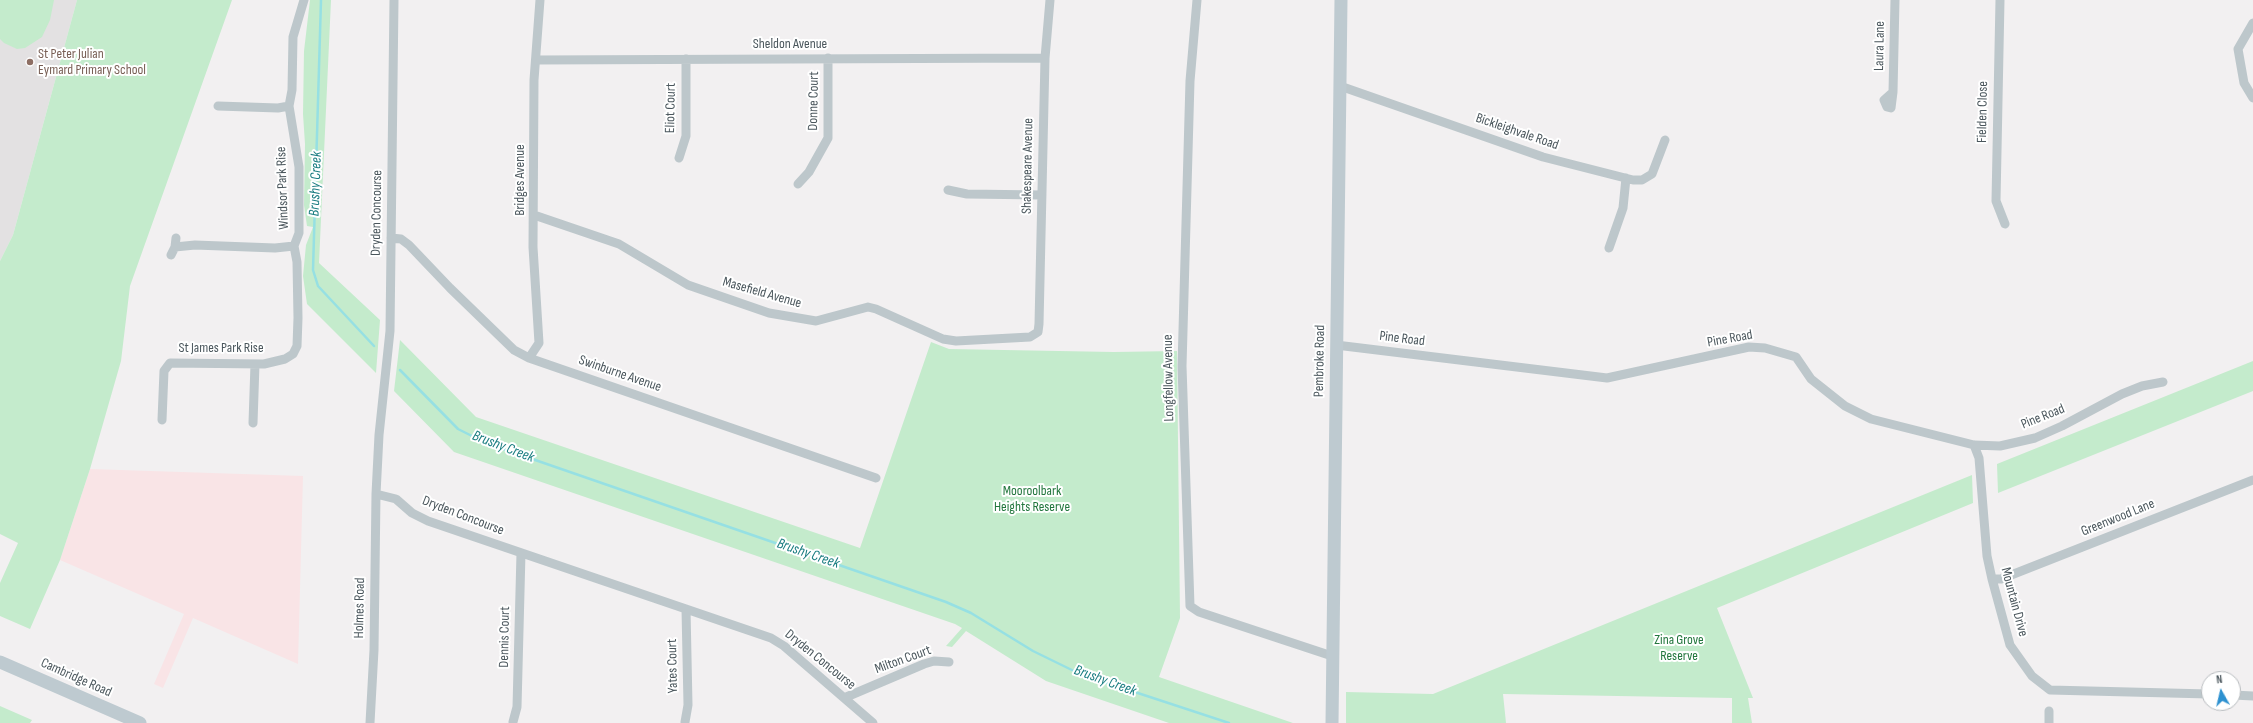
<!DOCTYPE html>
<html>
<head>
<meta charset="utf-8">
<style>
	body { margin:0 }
	#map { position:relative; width:2253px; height:723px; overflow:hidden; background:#f2f0f1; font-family:"Sofia Sans Condensed",sans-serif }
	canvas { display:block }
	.north { position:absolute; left:2201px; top:671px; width:40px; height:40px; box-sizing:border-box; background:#fff; border:1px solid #b7bbbe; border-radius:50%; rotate:352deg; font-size:11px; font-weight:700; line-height:16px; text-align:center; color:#4a565c }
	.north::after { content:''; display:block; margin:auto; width:14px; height:18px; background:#2d91d0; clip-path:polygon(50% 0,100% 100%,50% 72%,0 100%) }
</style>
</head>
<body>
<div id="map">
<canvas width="2253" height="723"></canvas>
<div class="north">N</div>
</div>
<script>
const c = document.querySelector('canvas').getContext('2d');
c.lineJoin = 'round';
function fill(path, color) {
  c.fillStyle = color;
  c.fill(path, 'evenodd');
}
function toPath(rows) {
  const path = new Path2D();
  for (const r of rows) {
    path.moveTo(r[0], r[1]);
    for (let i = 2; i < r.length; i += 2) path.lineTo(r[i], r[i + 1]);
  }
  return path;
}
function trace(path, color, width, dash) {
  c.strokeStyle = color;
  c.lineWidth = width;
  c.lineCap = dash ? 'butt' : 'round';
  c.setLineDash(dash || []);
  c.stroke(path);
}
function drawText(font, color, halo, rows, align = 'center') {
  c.font = font + ' "Sofia Sans Condensed",sans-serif';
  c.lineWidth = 4;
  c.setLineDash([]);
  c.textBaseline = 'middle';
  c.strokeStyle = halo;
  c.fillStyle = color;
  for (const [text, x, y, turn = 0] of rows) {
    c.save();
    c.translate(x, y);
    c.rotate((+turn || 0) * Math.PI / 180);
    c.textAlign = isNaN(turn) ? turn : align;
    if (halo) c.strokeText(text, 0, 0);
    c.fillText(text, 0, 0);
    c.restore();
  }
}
const education = toPath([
	[0,0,77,0,13,235,0,261]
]);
const medical = toPath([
	[90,469,303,476,298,664,193,618,163,688,154,684,184,614,60,560]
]);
const green = toPath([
	[0,0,54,0,50,20,42,37,25,48,17,49,4,43,0,39],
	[77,0,232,0,130,286,121,361,90,469,60,560,30,629,0,616,0,583,18,543,0,534,0,261,13,235],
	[310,0,331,0,319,263,380,320,376,373,307,304,303,276,306,245,313,227,307,226,304,205,305,144,303,114,304,51],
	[400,340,476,417,860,548,931,342,949,349,1114,352,1177,351,1180,618,1159,677,1293,723,1169,723,1046,681,966,631,952,647,946,646,962,628,955,624,454,452,394,391],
	[2253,361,2253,391,1998,493,1997,464],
	[1972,475,1973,503,1717,608,1753,698,1748,698,1752,723,1732,723,1732,698,1503,694,1506,723,1346,723,1346,692,1433,694],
	[0,706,32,720,30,723,0,723]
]);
const stream = toPath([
	[321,0,313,270,318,286,374,346],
	[400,370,458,429,486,443,946,602,971,613,1033,651,1080,674,1229,723]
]);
const street = toPath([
	[394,0,390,331,379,435,376,494,396,499,412,513,428,521,771,638,784,646,873,723],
	[1197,0,1190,81,1182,366,1190,606,1199,612,1332,656],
	[2000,0,1996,201,2005,224],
	[2253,23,2238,49,2244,83,2253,98],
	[536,60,1045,58],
	[1340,86,1543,157,1633,180,1642,180,1652,174,1665,140],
	[1893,92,1884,100,1887,107,1891,108,1893,92,1895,0],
	[218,106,278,108,289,106,292,90,293,37,304,0],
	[679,158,686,136,686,59],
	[798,184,809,172,828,138,828,58],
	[948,190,967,194,1042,195],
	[534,215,619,244,688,285,769,313,816,321,868,307,876,309,943,339,956,341,1030,337,1038,332,1039,324,1045,58,1050,0],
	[391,238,401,239,409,245,450,288,514,350,529,358,876,478],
	[175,247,195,245,275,248,294,246,299,233,299,167,289,106],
	[1609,248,1623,208,1626,178],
	[171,255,175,247,176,238],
	[1336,345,1607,378,1749,347,1765,348,1796,357,1811,379,1845,406,1871,419,1974,445,2000,446,2035,438,2062,426,2122,394,2142,386,2163,382],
	[529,358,539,343,533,247,534,80,540,0],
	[162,420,164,371,170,363,264,364,285,359,293,354,297,346,298,318,297,262,294,246],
	[253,423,255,364],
	[1974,445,1979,458,1987,556,1992,579,2010,645,2032,676,2050,690,2209,694],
	[1992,579,2001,579,2253,480],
	[2233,695,2253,696],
	[844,698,924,664,934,661,949,662],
	[513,722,517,707,521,553],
	[685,722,688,705,686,609],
	[370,723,374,650,376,494],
	[2049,723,2049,711]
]);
const secondary = toPath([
	[0,662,140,723],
	[1332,723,1341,0]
]);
const markers = [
	[30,62,4,"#8d6e63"]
];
const streetNames = [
	["Sheldon Avenue",790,44],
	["Laura Lane",1880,46,-89],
	["Donne Court",814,101,-89],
	["Eliot Court",671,108,-89],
	["Fielden Close",1983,112,-89],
	["Bickleighvale Road",1517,132,19],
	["Shakespeare Avenue",1028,166,-89],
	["Bridges Avenue",520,180,-90],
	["Windsor Park Rise",283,188,-92],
	["Dryden Concourse",377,213,-89],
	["Masefield Avenue",762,293,16],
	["Pine Road",1402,339,7],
	["Pine Road",1730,339,-10],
	["St James Park Rise",221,348],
	["Pembroke Road",1320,361,-89],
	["Swinburne Avenue",620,374,19],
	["Longfellow Avenue",1169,378,-91],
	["Pine Road",2043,417,-22],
	["Dryden Concourse",463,516,21],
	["Greenwood Lane",2118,518,-22],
	["Mountain Drive",2014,602,75],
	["Holmes Road",360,608,-89],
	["Dennis Court",505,637,-89],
	["Dryden Concourse",820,660,39],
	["Milton Court",903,660,-20],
	["Yates Court",673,666,-91],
	["Cambridge Road",76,678,24]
];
const educationNames = [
	["St Peter Julian",38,54],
	["Eymard Primary School",38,70]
];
const parkNames = [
	["Mooroolbark",1032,491],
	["Heights Reserve",1032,507],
	["Zina Grove",1679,640],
	["Reserve",1679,656]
];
const waterNames = [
	["Brushy Creek",316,184,-88],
	["Brushy Creek",503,447,21],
	["Brushy Creek",808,554,19],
	["Brushy Creek",1105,681,20]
];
fill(education, '#e3e1e2');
fill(medical, '#f9e4e6');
fill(green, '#c4ebcc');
trace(stream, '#96e0e3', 2.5);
trace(street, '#bdc7cb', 9);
trace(secondary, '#becad0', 13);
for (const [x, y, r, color] of markers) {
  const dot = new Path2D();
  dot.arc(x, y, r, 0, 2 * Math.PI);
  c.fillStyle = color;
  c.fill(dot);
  trace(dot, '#fff', 1.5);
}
drawText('14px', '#4a565c', '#fff', streetNames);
drawText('14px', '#785e54', '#fff', educationNames, 'left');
drawText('14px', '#22763d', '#fff', parkNames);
drawText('italic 15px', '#1a7d81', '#fff', waterNames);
</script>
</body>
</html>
